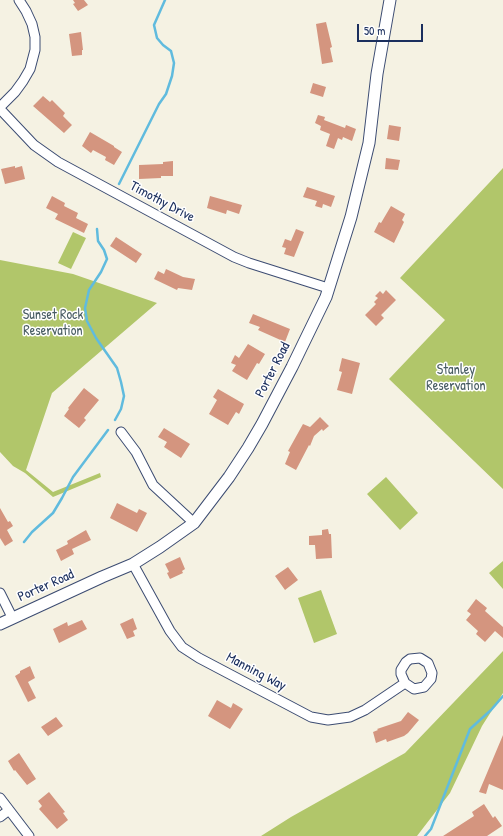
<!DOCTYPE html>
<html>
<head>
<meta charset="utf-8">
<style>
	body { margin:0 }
	#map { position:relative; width:503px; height:836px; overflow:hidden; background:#f5f2e3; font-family:"Patrick Hand",sans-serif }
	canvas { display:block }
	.scale { position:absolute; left:357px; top:24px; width:66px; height:18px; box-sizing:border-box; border:2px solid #1b2f5e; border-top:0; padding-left:5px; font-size:12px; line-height:14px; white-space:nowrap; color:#1b2f5e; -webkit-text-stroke:3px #fff; paint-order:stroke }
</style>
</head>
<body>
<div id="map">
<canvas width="503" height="836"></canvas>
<div class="scale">50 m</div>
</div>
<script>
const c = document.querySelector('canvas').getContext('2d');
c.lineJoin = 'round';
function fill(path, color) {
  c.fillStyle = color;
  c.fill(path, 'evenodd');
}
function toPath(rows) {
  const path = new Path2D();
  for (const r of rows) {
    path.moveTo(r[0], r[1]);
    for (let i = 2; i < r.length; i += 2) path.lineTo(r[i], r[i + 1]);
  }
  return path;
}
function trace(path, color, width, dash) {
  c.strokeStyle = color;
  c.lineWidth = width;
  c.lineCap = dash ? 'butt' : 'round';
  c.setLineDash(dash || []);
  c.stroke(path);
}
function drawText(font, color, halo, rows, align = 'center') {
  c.font = font + ' "Patrick Hand",sans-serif';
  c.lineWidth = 3;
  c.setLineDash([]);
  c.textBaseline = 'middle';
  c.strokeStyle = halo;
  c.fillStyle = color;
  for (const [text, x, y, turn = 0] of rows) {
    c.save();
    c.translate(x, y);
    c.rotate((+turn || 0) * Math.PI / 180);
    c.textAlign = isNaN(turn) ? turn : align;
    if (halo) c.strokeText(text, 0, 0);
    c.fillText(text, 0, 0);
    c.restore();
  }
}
const green = toPath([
	[503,168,503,489,389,379,445,320,400,278],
	[73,232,86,238,71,269,58,263],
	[0,260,73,274,157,303,52,393,26,470,53,492,100,473,101,477,53,497,25,473,13,466,0,452],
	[386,477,418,513,400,530,367,494],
	[503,561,503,589,489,573],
	[321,590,337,634,314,643,298,598],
	[503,651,503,693,482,726,450,793,417,836,261,836,291,817,405,753]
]);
const stream = toPath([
	[119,184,159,104,166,94,172,76,174,63,171,51,163,45,157,38,154,25,165,0],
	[97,229,98,241,104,250,107,259,101,272,89,290,85,308,87,321,96,338,117,368,121,382,124,396,121,409,115,420],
	[24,542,32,532,53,513,62,498,73,477,108,430],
	[425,836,431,829,470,729,491,710,503,696]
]);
const building = toPath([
	[73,0,84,0,88,5,78,11,73,4,75,3],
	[326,22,332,47,330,48,333,62,322,64,316,24],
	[81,32,83,50,82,50,82,55,72,56,69,34],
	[313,83,326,87,323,97,310,93],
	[43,96,50,102,52,100,65,113,63,116,72,125,64,133,33,106],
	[318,115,325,117,324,120,345,128,346,125,356,129,352,141,343,137,342,140,338,138,334,149,326,146,330,134,320,130,321,126,315,123],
	[389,125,401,127,399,141,387,139],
	[90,132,114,146,114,147,122,152,114,165,105,160,106,157,93,150,91,153,82,146],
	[386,158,400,160,398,170,385,169],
	[173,161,173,176,161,176,161,178,139,179,139,165,163,164,163,162],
	[15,166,15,168,22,166,25,179,5,184,1,169],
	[307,187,335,196,331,207,323,204,322,208,315,206,317,201,303,197],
	[52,196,65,203,64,206,78,213,76,218,88,224,84,233,55,219,58,214,46,208],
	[210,196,242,205,239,214,227,210,226,214,207,208],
	[391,206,405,214,402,220,404,222,394,243,374,232,379,222,381,223],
	[296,229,304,232,294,257,284,254,286,248,282,247,285,239,291,241],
	[116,237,142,254,136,263,110,246],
	[166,269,183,277,195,279,192,290,178,288,177,290,154,279,158,271,164,274],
	[386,290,396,300,381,315,384,318,376,326,365,315,376,304,374,302,378,298,375,296,380,291,383,294],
	[253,314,290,329,285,342,258,330,260,327,249,323],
	[248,344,265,354,259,364,257,363,247,380,232,371,236,365,231,363,235,355,239,358],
	[342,358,360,363,352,394,337,390,342,372,339,371],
	[84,388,99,400,84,418,86,420,79,428,64,416,69,409,68,408],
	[218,389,244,404,239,414,236,412,228,425,209,414,217,400,213,397],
	[320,417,329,426,323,431,322,429,314,436,310,446,309,445,296,470,285,464,290,452,288,451,303,424,310,427],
	[164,428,190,444,181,458,164,447,167,442,158,437],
	[117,503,137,513,139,509,147,513,137,532,110,518],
	[0,508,8,522,10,521,13,526,7,530,13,541,5,546,0,538],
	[328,529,329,534,331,534,332,558,316,559,315,545,309,545,309,536,322,535,322,530],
	[86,530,91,540,72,549,74,554,61,561,56,550,68,544,67,541],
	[180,557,185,569,182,571,183,573,170,579,167,573,169,572,165,564],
	[288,567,298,580,285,590,275,576],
	[476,599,487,608,485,611,503,627,503,638,495,631,485,642,476,634,478,631,466,620,471,614,467,611],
	[133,618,137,629,133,631,135,636,127,639,120,624],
	[82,620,87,629,59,643,53,629,67,622,68,626],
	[30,666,35,678,28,682,36,698,28,702,15,676,20,673,20,671],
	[217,700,231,708,233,703,243,709,230,729,208,716],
	[408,712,419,720,408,733,404,736,387,742,386,739,376,743,373,732,378,730,377,729,401,721],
	[56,717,63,726,48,736,41,727],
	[503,735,503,790,489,784,486,794,479,792],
	[19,753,36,779,27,785,15,770,14,771,8,761],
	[49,792,65,812,63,813,68,820,57,829,39,809,42,806,38,801],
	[484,804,493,818,495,816,502,826,487,836,443,836,474,816,472,812]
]);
const minor = toPath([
	[0,107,15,92,23,81,30,69,35,50,35,37,32,24,26,11,19,0],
	[0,109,34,145,58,162,234,257,249,263,328,288],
	[121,432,136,452,153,485,194,523],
	[133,564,170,631,182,647,199,658,311,717,328,720,350,717,365,710,405,683,414,689,424,687,431,679,432,673,428,663,420,658,410,659,406,662,401,670,401,674,405,683],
	[0,593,12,617],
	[0,798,29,836],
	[0,817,9,810]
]);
const tertiary = toPath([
	[0,624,102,577,133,564,160,547,194,523,229,477,248,448,262,424,292,367,326,297,351,217,369,143,377,74,390,0]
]);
const streetNames = [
	["Timothy Drive",162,202,28],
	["Porter Road",273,370,-63],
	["Porter Road",46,586,-24],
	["Manning Way",256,672,28]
];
const parkNames = [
	["Sunset Rock",53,315],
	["Reservation",53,331],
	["Stanley",456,370],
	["Reservation",456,386]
];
fill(green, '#b1c66a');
trace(stream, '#60bbde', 2.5);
fill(building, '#d4957f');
trace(minor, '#3c4c72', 11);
trace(tertiary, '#3c4c72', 13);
trace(minor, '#fff', 9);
trace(tertiary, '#fff', 11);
drawText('14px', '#1b2f5e', '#fff', streetNames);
drawText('14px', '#485c62', '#fff', parkNames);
</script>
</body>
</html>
